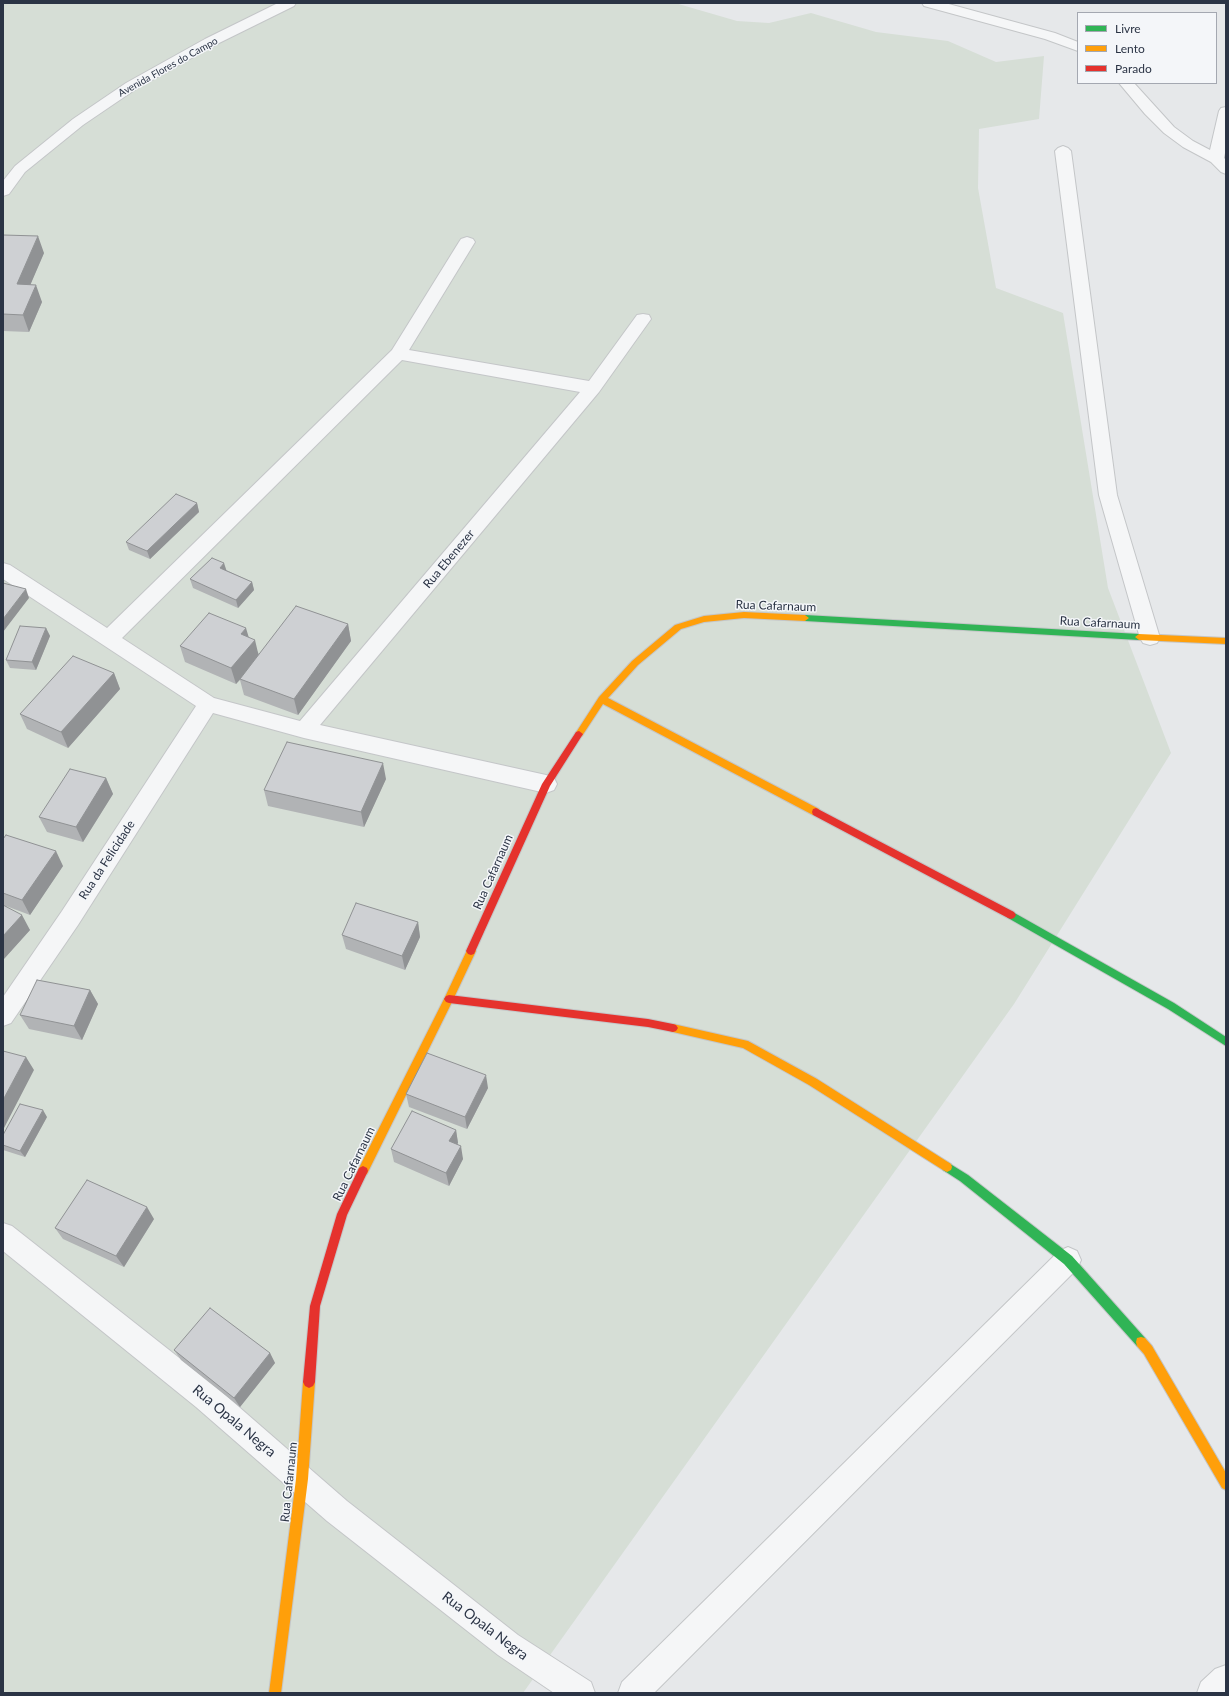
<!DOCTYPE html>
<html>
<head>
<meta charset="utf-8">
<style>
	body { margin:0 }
	#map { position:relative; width:1229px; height:1696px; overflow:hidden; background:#e6e8ea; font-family:Lato,sans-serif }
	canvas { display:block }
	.frame { position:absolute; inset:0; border:4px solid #2b3445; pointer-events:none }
	.legend { position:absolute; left:1077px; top:12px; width:140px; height:72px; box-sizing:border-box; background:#f4f6f9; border:1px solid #a4a8b1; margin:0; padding:5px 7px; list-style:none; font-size:12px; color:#2b3445 }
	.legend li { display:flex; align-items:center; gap:8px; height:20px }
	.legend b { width:20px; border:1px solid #a4a8b1 }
</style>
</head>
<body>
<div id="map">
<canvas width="1229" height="1696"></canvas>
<div class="frame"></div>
<ul class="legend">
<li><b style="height:5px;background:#30b455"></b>Livre</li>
<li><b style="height:5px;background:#ff9f0a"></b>Lento</li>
<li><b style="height:5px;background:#e5322d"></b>Parado</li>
</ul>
</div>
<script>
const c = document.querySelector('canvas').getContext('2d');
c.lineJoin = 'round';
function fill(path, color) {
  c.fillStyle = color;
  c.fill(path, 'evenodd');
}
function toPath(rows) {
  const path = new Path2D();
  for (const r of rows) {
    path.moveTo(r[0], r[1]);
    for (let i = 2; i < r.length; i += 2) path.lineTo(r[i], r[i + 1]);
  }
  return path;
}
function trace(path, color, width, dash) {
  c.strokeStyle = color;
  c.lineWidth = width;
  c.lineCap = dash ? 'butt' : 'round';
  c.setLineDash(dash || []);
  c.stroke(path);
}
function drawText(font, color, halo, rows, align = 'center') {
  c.font = font + ' Lato,sans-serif';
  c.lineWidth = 3;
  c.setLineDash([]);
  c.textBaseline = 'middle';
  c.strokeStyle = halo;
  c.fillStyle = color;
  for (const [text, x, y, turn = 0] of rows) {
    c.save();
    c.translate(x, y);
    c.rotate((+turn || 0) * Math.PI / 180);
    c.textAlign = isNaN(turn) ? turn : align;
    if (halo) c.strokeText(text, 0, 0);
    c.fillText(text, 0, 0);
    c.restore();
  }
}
const green = toPath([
	[3,3,675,3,737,21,769,23,811,13,876,32,948,41,996,62,1044,56,1039,119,979,129,978,188,996,288,1063,313,1108,588,1171,753,1014,1004,523,1693,3,1693]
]);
const street = toPath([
	[278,3,296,3,294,6,215,45,136,89,83,125,25,172,9,194,3,196,3,181,15,166,73,119,126,83,205,39,278,3],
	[922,3,945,3,1055,33,1078,42,1078,51,1045,39,924,6,922,3],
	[1119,83,1134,83,1174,127,1193,141,1210,150,1219,111,1221,108,1226,107,1226,148,1224,158,1226,160,1226,174,1221,172,1211,162,1183,147,1164,133,1145,114,1119,83],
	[1063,146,1068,148,1071,151,1117,495,1160,638,1157,643,1150,645,1143,643,1140,638,1099,495,1055,151,1058,148,1063,146],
	[467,237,473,239,475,242,409,350,589,381,637,315,643,314,649,315,651,319,599,392,320,725,546,775,554,778,557,784,554,790,546,793,304,738,213,713,78,925,11,1023,3,1026,3,997,62,911,196,706,3,579,3,563,10,565,107,628,392,350,459,242,461,239,467,237],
	[402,360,580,392,300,721,214,698,122,638,402,360],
	[3,1223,12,1226,216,1387,347,1501,518,1635,591,1682,595,1693,554,1693,498,1655,327,1521,196,1407,3,1251,3,1223],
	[1068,1247,1077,1251,1081,1260,1077,1269,654,1693,618,1693,622,1682,1059,1251,1068,1247],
	[1226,1665,1226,1693,1197,1693,1201,1682,1215,1669,1226,1665]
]);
const fast = toPath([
	[805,615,1139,634,1143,637,1139,640,805,621,801,618,805,615],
	[1011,911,1174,1003,1226,1037,1226,1046,1168,1009,1008,918,1006,915,1008,912,1011,911],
	[947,1162,968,1175,1072,1256,1145,1338,1146,1342,1145,1346,1141,1347,1137,1346,1064,1264,960,1181,943,1170,942,1167,943,1164,947,1162]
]);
const slow = toPath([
	[744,612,805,615,809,618,805,621,744,618,704,622,681,629,638,665,608,698,819,809,820,812,819,815,813,815,603,704,582,736,579,737,575,734,599,697,632,661,675,625,704,616,744,612],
	[1139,634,1226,638,1226,644,1139,640,1135,637,1139,634],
	[471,947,474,948,476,951,452,1002,367,1174,363,1176,359,1174,358,1171,359,1168,445,997,468,948,471,947],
	[673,1024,748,1041,817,1079,951,1164,952,1167,951,1170,947,1172,943,1170,809,1085,743,1048,673,1032,670,1031,668,1028,670,1025,673,1024],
	[1141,1337,1145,1338,1152,1346,1226,1473,1226,1490,1222,1488,1144,1354,1137,1346,1136,1342,1137,1338,1141,1337],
	[309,1376,313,1378,315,1382,308,1479,281,1693,269,1693,296,1479,303,1382,305,1378,309,1376]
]);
const jam = toPath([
	[579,731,583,734,550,786,474,954,471,955,468,954,466,951,542,784,576,732,579,731],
	[816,808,1014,912,1016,915,1014,918,1011,919,1008,918,813,815,812,812,813,809,816,808],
	[449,995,648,1019,673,1024,676,1025,678,1028,676,1031,673,1032,648,1027,449,1003,446,1002,444,999,446,996,449,995],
	[363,1166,367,1168,368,1171,347,1215,320,1306,315,1382,313,1386,309,1388,305,1386,303,1382,310,1306,337,1214,359,1168,363,1166]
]);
const wall = toPath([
	[3,235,44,253,30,285,42,302,29,332,3,331],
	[197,503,199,512,150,559,129,550,126,542],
	[226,570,252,582,254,590,238,608,193,588,190,579],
	[348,624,351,641,298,715,244,695,240,680,236,684,185,662,180,646,249,638,259,654],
	[46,628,50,636,36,670,10,668,6,660],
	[114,673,120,689,68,748,27,729,20,714],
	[106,778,113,794,83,842,47,832,39,817],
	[386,779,364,827,268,806,264,790],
	[3,839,63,866,30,915,6,906,30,930,3,960],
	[418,922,420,937,405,970,346,949,342,935],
	[90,990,98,1004,82,1040,29,1029,20,1015],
	[488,1088,467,1129,409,1107,406,1094],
	[47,1117,25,1157,3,1150,3,1135],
	[456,1130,458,1143,457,1144,463,1159,449,1186,394,1162,391,1149],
	[154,1219,124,1267,63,1239,55,1228],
	[174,1350,270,1353,275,1363,240,1407,181,1360]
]);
const shadedWall = toPath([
	[38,236,44,253,23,302,17,284],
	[36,285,42,302,29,332,23,315],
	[197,503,199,512,150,559,147,551],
	[224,563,227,572,220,568],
	[252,582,254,590,238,608,236,600],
	[26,589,29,598,3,632,3,619],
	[348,624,351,641,298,715,294,699],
	[46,628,50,636,36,670,32,662],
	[246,628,251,645,241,634],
	[255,640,259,657,236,684,231,668],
	[114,673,120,689,68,748,61,732],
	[383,763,386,779,364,827,361,812],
	[106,778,113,794,83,842,76,827],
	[56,851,63,866,30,915,22,900],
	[22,915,30,930,3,960,3,936],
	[418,922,420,937,405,970,402,956],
	[90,990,98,1004,82,1040,74,1026],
	[26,1057,34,1070,3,1130,3,1100],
	[486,1075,488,1088,467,1129,465,1117],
	[43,1110,47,1117,25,1157,20,1151],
	[456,1130,458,1143,451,1154,449,1141],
	[461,1146,463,1159,449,1186,446,1173],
	[147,1207,154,1219,124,1267,116,1256],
	[270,1353,275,1363,240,1407,234,1398]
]);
const building = toPath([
	[3,235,38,236,17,284,36,285,23,315,3,314,3,235],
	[176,494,197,503,147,551,126,542,176,494],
	[212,558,224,563,220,568,252,582,236,600,190,579,212,558],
	[3,583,26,589,3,619,3,583],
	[296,606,348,624,294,699,240,679,296,606],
	[209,613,246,628,241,634,255,640,231,668,180,646,209,613],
	[20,626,46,628,32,662,6,660,20,626],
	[73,656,114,673,61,732,20,714,73,656],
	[287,742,383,763,361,812,264,790,287,742],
	[70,769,106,778,76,827,39,817,70,769],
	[6,835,56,851,22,900,3,893,3,839,6,835],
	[356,903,418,922,402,956,342,935,356,903],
	[3,905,22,915,3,936,3,905],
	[37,980,90,990,74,1026,20,1015,37,980],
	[3,1051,26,1057,3,1100,3,1051],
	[427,1053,486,1075,465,1117,406,1094,427,1053],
	[20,1104,43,1110,20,1151,3,1145,3,1135,20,1104],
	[412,1111,456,1130,449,1141,461,1146,446,1173,391,1149,412,1111],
	[87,1180,147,1207,116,1256,55,1228,87,1180],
	[210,1308,270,1353,234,1398,174,1350,210,1308]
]);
const farStreetnames = [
	["Avenida Flores do Campo",168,67,-29]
];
const streetNames = [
	["Rua Ebenezer",449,559,-50],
	["Rua Cafarnaum",776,606,2],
	["Rua Cafarnaum",1100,623,3],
	["Rua da Felicidade",107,860,-57],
	["Rua Cafarnaum",493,872,-66],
	["Rua Cafarnaum",354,1164,-64],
	["Rua Cafarnaum",289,1482,-84]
];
const nearStreetnames = [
	["Rua Opala Negra",234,1421,40],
	["Rua Opala Negra",485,1626,37]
];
fill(green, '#d6ded6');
trace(street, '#c4c6c8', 2);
trace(fast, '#c4c6c8', 2);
trace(slow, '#c4c6c8', 2);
trace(jam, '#c4c6c8', 2);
fill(street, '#f5f6f7');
fill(fast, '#30b455');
fill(slow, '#ff9f0a');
fill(jam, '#e5322d');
fill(wall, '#b1b3b5');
fill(shadedWall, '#909294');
fill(building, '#ced0d3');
trace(building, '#909294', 1);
drawText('10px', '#2b3445', '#f4f6f9', farStreetnames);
drawText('12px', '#2b3445', '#f4f6f9', streetNames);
drawText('14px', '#2b3445', '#f4f6f9', nearStreetnames);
</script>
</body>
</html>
